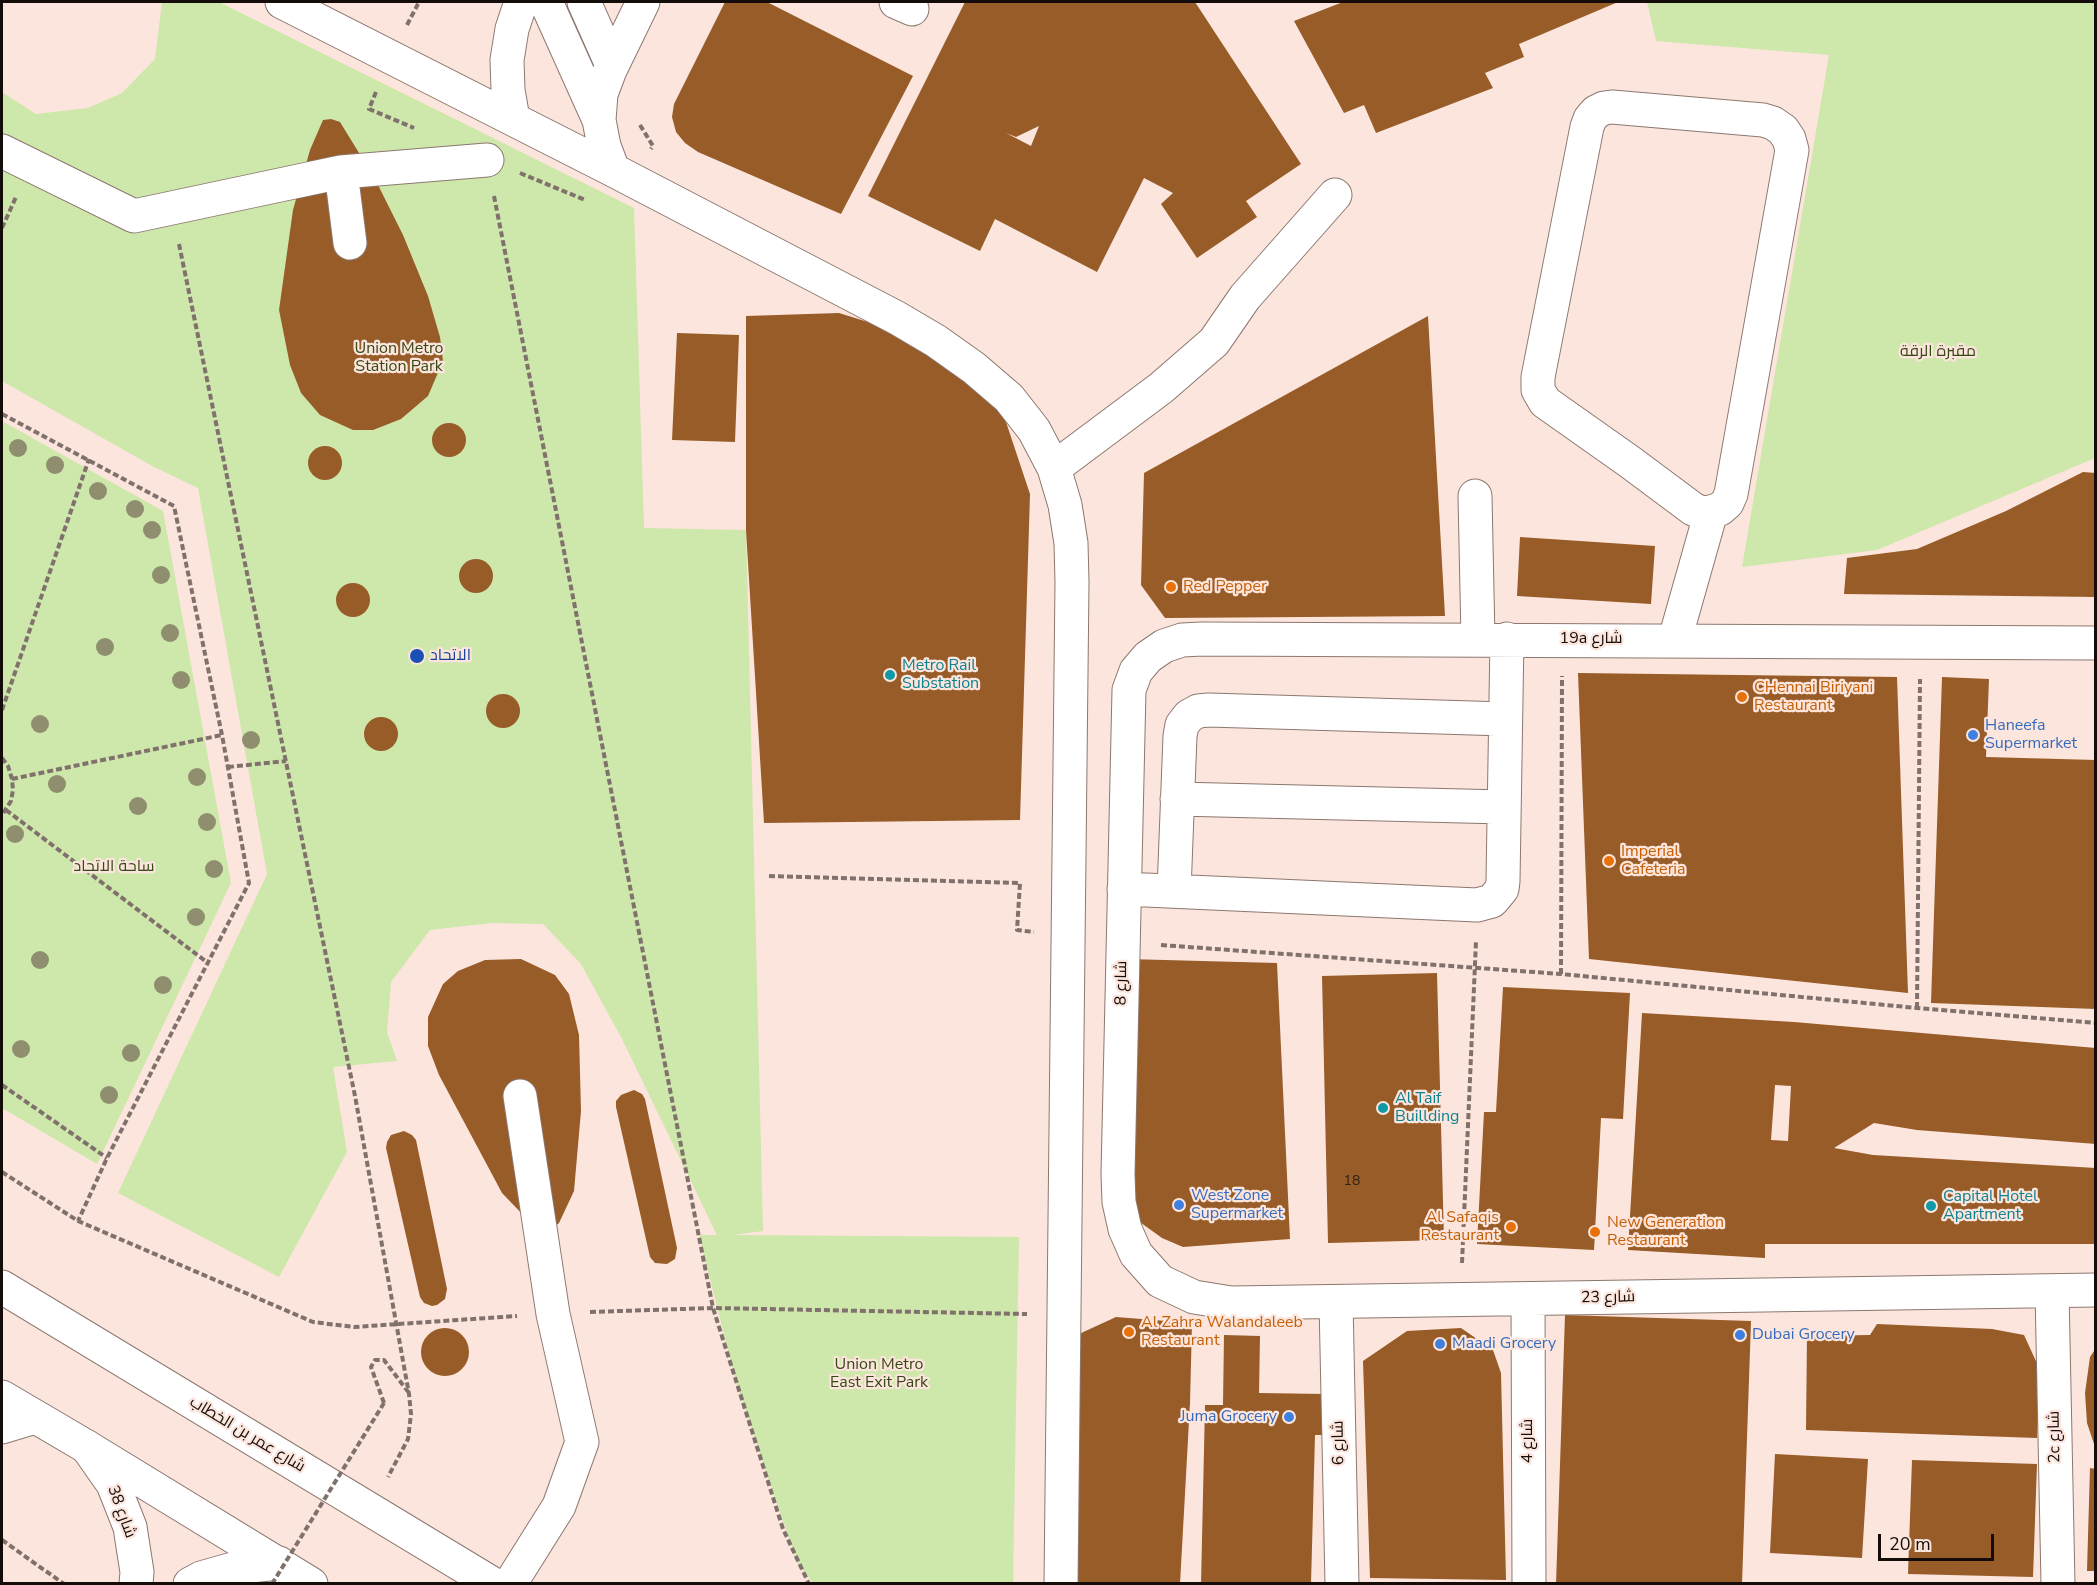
<!DOCTYPE html>
<html>
<head>
<meta charset="utf-8">
<style>
	body { margin:0 }
	#map { position:relative; width:2097px; height:1585px; overflow:hidden; background:#fce5dc; font-family:"Nunito Sans",sans-serif }
	canvas { display:block }
	.frame { position:absolute; inset:0; border:3px solid #130c09; pointer-events:none }
	.scale { position:absolute; left:1878px; top:1534px; width:116px; height:27px; box-sizing:border-box; border:3px solid #130c09; border-top:0; padding-left:8px; font-size:18px; line-height:21px; white-space:nowrap; color:#130c09; -webkit-text-stroke:4px #fce5dc; paint-order:stroke }
</style>
</head>
<body>
<div id="map">
<canvas width="2097" height="1585"></canvas>
<div class="frame"></div>
<div class="scale">20 m</div>
</div>
<script>
const c = document.querySelector('canvas').getContext('2d');
c.lineJoin = 'round';
function fill(path, color) {
  c.fillStyle = color;
  c.fill(path, 'evenodd');
}
function toPath(rows) {
  const path = new Path2D();
  for (const r of rows) {
    if (r.length === 3) {
      path.moveTo(r[0] + r[2], r[1]);
      path.arc(r[0], r[1], r[2], 0, 2 * Math.PI);
      continue;
    }
    path.moveTo(r[0], r[1]);
    for (let i = 2; i < r.length; i += 2) path.lineTo(r[i], r[i + 1]);
  }
  return path;
}
function trace(path, color, width, dash) {
  c.strokeStyle = color;
  c.lineWidth = width;
  c.lineCap = dash ? 'butt' : 'round';
  c.setLineDash(dash || []);
  c.stroke(path);
}
function drawText(font, color, halo, rows, align = 'center') {
  c.font = font + ' "Nunito Sans",Cairo,sans-serif';
  c.lineWidth = 4.5;
  c.setLineDash([]);
  c.textBaseline = 'middle';
  c.strokeStyle = halo;
  c.fillStyle = color;
  for (const [text, x, y, turn = 0] of rows) {
    c.save();
    c.translate(x, y);
    c.rotate((+turn || 0) * Math.PI / 180);
    c.textAlign = isNaN(turn) ? turn : align;
    if (halo) c.strokeText(text, 0, 0);
    c.fillText(text, 0, 0);
    c.restore();
  }
}
const green = toPath([
	[162,2,219,2,634,208,644,528,746,530,763,1231,732,1235,1019,1237,1013,1583,813,1583,797,1562,737,1386,699,1235,717,1235,622,1039,581,964,543,924,491,923,430,930,391,982,387,1032,397,1061,333,1067,347,1152,279,1277,118,1193,267,874,198,488,154,467,2,381,2,92,36,114,88,108,122,93,155,59],
	[1647,2,2095,2,2095,458,1877,550,1742,567,1829,55,1656,41],
	[2,421,163,511,231,883,97,1164,2,1108]
]);
const building = toPath([
	[725,2,767,2,913,76,841,214,698,152,685,143,676,132,672,117,674,104],
	[965,2,1195,2,1301,164,1246,201,1257,217,1197,258,1161,204,1173,193,1144,178,1097,272,995,219,980,251,868,196],
	[1039,126,1031,146,1006,133,1016,137],
	[1343,2,1618,2,1519,44,1524,57,1485,73,1493,88,1376,133,1364,105,1344,113,1294,21],
	[331,119,340,122,375,179,403,235,428,296,440,337,443,361,428,396,401,419,373,430,353,430,320,415,301,393,290,365,279,310,293,210,310,150,323,120],
	[839,313,900,332,952,362,1004,416,1030,494,1020,820,764,823,746,530,746,316],
	[1428,316,1445,616,1165,618,1141,585,1144,473],
	[677,333,739,335,735,442,672,440],
	[449,440,17],
	[325,463,17],
	[2083,472,2096,473,2096,597,1844,594,1847,558,1917,549,2006,511],
	[1520,537,1655,546,1651,604,1517,596],
	[476,576,17],
	[353,600,17],
	[1578,673,1897,677,1908,993,1589,959],
	[1942,677,1989,679,1986,757,2096,760,2096,1009,1931,1003],
	[503,711,17],
	[381,734,17],
	[521,959,555,975,569,994,579,1035,581,1111,574,1191,559,1223,549,1231,527,1219,502,1193,439,1075,428,1046,428,1017,443,984,458,971,485,960],
	[1127,959,1277,963,1290,1239,1183,1247,1162,1238,1137,1220,1126,1178],
	[1437,973,1444,1240,1328,1243,1322,976],
	[1503,987,1630,993,1623,1119,1601,1118,1594,1250,1477,1244,1484,1112,1496,1112],
	[1642,1013,1794,1022,2096,1048,2096,1144,1917,1130,1874,1123,1834,1148,1873,1155,2096,1168,2096,1244,1765,1244,1765,1258,1628,1250],
	[1775,1085,1791,1086,1788,1141,1771,1140],
	[634,1090,642,1094,645,1099,677,1248,675,1259,667,1264,655,1263,650,1257,616,1107,616,1101,621,1095],
	[404,1131,412,1135,416,1140,447,1289,445,1299,437,1305,432,1306,424,1303,420,1297,386,1148,387,1142,391,1135],
	[1565,1315,1751,1321,1742,1584,1556,1584],
	[1116,1317,1192,1323,1190,1403,1180,1584,1070,1584,1079,1334],
	[1877,1324,1992,1329,2024,1335,2040,1370,2037,1438,1806,1430,1807,1336,1870,1335],
	[445,1352,24],
	[1461,1328,1493,1350,1501,1373,1506,1580,1370,1578,1363,1361,1407,1331],
	[1224,1335,1260,1336,1259,1393,1325,1394,1324,1435,1315,1435,1311,1584,1201,1584,1205,1405,1223,1405],
	[2096,1348,2096,1447,2095,1447,2087,1423,2085,1393,2090,1357],
	[1775,1454,1868,1459,1862,1558,1770,1553],
	[1912,1460,2037,1464,2033,1577,1908,1574],
	[2090,1468,2096,1469,2096,1571,2087,1571]
]);
const path = toPath([
	[407,25,419,2],
	[376,92,369,109,414,128],
	[640,125,653,146,651,149],
	[520,173,585,200],
	[494,196,713,1308,783,1529,809,1584],
	[2,228,16,197],
	[179,244,355,1096,409,1394,411,1414,408,1439,388,1477],
	[2,414,174,506,222,735,249,883,107,1158,78,1221],
	[2,710,89,459],
	[2,758,8,766,12,779,13,790,11,801,2,815],
	[228,767,286,761],
	[12,779,222,735],
	[6,810,208,963],
	[769,876,1020,883,1017,930,1034,932],
	[1161,945,1561,974,1917,1008,2096,1023],
	[1561,974,1562,676],
	[1917,1008,1920,679],
	[2,1085,107,1158],
	[2,1172,78,1221,313,1322,354,1327,517,1316],
	[1462,1263,1476,941],
	[590,1312,713,1308,1027,1314],
	[384,1403,371,1367,375,1360,384,1360,409,1393],
	[2,1540,64,1584]
]);
const minor = toPath([
	[282,2,613,170,897,318,936,341,974,368,1009,398,1034,430,1054,468,1065,505,1071,543,1072,582,1061,1584],
	[546,2,599,120],
	[584,2,612,65],
	[896,2,912,9],
	[1612,107,1763,120,1773,123,1783,130,1789,139,1792,150,1731,494,1727,503,1720,509,1711,512,1702,513,1693,509,1630,462,1545,402,1538,390,1538,377,1587,127,1590,119,1596,112,1604,108,1612,107],
	[513,119,508,90,507,60,512,29,521,2],
	[2,151,134,216,341,172,487,160],
	[613,170,604,146,599,120,601,94,610,70,643,2],
	[341,172,350,243],
	[1054,468,1161,388,1214,342,1245,297,1335,195],
	[1475,496,1478,639],
	[1675,639,1711,512],
	[2096,643,1202,639,1182,640,1164,646,1148,657,1136,671,1129,690,1118,1174,1119,1202,1125,1229,1136,1254,1160,1281,1194,1297,1231,1303,2096,1290],
	[1177,799,1504,807],
	[1124,889,1477,905,1492,901,1502,889,1503,881,1507,639],
	[1174,891,1180,736,1182,725,1189,716,1198,711,1209,710,1505,719],
	[2052,1291,2058,1584],
	[1528,1299,1529,1584],
	[1336,1302,1342,1584],
	[2,1427,35,1417],
	[87,1447,113,1484,130,1527,137,1572,136,1584],
	[190,1584,201,1578,240,1567,279,1563],
	[510,1584,559,1506,582,1442,553,1314,520,1096]
]);
const major = toPath([
	[2,1287,493,1584],
	[2,1397,87,1447,311,1584]
]);
const pathBridge = toPath([
	[272,1584,384,1403]
]);
const trees = [
	[18,448],
	[55,465],
	[98,491],
	[135,509],
	[152,530],
	[161,575],
	[170,633],
	[105,647],
	[181,680],
	[40,724],
	[251,740],
	[197,777],
	[57,784],
	[138,806],
	[207,822],
	[15,834],
	[214,869],
	[196,917],
	[40,960],
	[163,985],
	[21,1049],
	[131,1053],
	[109,1095]
];
const markers = [
	[1171,587,6,"#e8710a"],
	[417,656,8,"#1a4fb4"],
	[890,675,6,"#0f9aa8"],
	[1742,697,6,"#e8710a"],
	[1973,735,6,"#3f7fe0"],
	[1609,861,6,"#e8710a"],
	[1383,1108,6,"#0f9aa8"],
	[1179,1205,6,"#3f7fe0"],
	[1931,1206,6,"#0f9aa8"],
	[1511,1227,6,"#e8710a"],
	[1595,1232,6,"#e8710a"],
	[1129,1332,6,"#e8710a"],
	[1740,1335,6,"#3f7fe0"],
	[1440,1344,6,"#3f7fe0"],
	[1289,1417,6,"#3f7fe0"]
];
const numberNames = [
	["18",1352,1182]
];
const parkNames = [
	["Union Metro",399,349],
	["Station Park",399,367],
	["مقبرة الرقة",1938,352],
	["ساحة الاتحاد",114,867],
	["Union Metro",879,1365],
	["East Exit Park",879,1383]
];
const foodNames = [
	["Red Pepper",1183,587],
	["CHennai Biriyani",1754,688],
	["Restaurant",1754,706],
	["Imperial",1621,852],
	["Cafeteria",1621,870],
	["Al Safaqis",1499,1218,"right"],
	["Restaurant",1499,1236,"right"],
	["New Generation",1607,1223],
	["Restaurant",1607,1241],
	["Al Zahra Walandaleeb",1141,1323],
	["Restaurant",1141,1341]
];
const streetNames = [
	["19a شارع",1591,639],
	["شارع 8",1122,983,-89],
	["شارع 23",1608,1298,-1],
	["شارع عمر بن الخطاب",247,1435,31],
	["2c شارع",2055,1437,-91],
	["شارع 4",1528,1441,-90],
	["شارع 6",1339,1443,-91],
	["شارع 38",121,1512,70]
];
const transitNames = [
	["الاتحاد",430,656]
];
const cultureNames = [
	["Metro Rail",902,666],
	["Substation",902,684],
	["Al Taif",1395,1099],
	["Buillding",1395,1117],
	["Capital Hotel",1943,1197],
	["Apartment",1943,1215]
];
const shopNames = [
	["Haneefa",1985,726],
	["Supermarket",1985,744],
	["West Zone",1191,1196],
	["Supermarket",1191,1214],
	["Dubai Grocery",1752,1335],
	["Maadi Grocery",1452,1344],
	["Juma Grocery",1277,1417,"right"]
];
fill(green, '#cee7ab');
fill(building, '#975c28');
trace(minor, '#8c7870', 35);
trace(major, '#8c7870', 35);
trace(path, '#80716c', 4, [6, 3]);
trace(minor, '#fff', 33);
trace(major, '#fff', 33);
trace(pathBridge, '#80716c', 4, [6, 3]);
c.fillStyle = '#8f8f6f';
for (const [x, y] of trees) {
  c.beginPath();
  c.arc(x, y, 9, 0, 2 * Math.PI);
  c.fill();
}
for (const [x, y, r, color] of markers) {
  const dot = new Path2D();
  dot.arc(x, y, r, 0, 2 * Math.PI);
  c.fillStyle = color;
  c.fill(dot);
  trace(dot, '#fce5dc', 2);
}
drawText('14px', '#342011', null, numberNames);
drawText('16px', '#364815', '#fce5dc', parkNames);
drawText('16px', '#c56008', '#fce5dc', foodNames, 'left');
drawText('16px', '#130c09', '#fce5dc', streetNames);
drawText('16px', '#164399', '#fce5dc', transitNames, 'left');
drawText('16px', '#0d838f', '#fce5dc', cultureNames, 'left');
drawText('16px', '#366cbe', '#fce5dc', shopNames, 'left');
</script>
</body>
</html>
